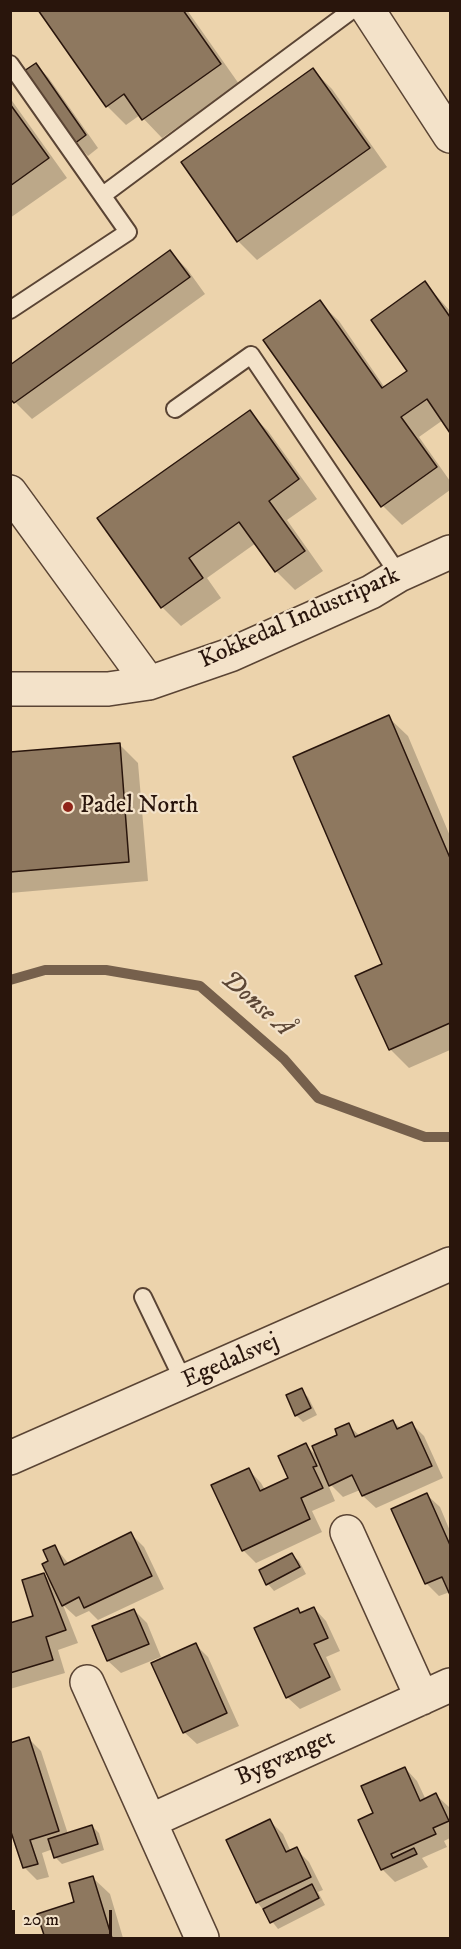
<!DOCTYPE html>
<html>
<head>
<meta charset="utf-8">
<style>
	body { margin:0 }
	#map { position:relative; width:461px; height:1949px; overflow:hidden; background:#ecd3ac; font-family:"IM FELL DW Pica",serif }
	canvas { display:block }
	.frame { position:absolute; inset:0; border:12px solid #29150c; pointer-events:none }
	.scale { position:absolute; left:12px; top:1910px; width:100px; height:27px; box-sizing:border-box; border:3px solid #29150c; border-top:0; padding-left:8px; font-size:18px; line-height:21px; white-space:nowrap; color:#29150c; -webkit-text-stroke:4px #f3e2c9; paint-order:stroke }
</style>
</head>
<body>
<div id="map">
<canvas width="461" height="1949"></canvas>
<div class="frame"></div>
<div class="scale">20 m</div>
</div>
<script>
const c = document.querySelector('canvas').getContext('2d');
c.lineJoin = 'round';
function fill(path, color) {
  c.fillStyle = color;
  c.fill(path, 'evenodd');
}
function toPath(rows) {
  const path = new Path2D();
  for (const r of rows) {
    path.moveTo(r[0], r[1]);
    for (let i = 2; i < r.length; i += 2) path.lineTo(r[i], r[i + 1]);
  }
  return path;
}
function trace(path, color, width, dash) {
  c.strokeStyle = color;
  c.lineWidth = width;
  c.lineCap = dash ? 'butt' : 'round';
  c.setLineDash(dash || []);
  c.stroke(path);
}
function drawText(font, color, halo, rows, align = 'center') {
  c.font = font + ' "IM FELL DW Pica",serif';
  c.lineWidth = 4.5;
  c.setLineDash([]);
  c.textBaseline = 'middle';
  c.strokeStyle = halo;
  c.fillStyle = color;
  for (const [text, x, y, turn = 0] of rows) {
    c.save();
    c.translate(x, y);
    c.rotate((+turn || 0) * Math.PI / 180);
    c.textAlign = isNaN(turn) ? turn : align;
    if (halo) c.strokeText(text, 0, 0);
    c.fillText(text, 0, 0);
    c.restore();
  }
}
const shadow = toPath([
	[40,10,187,10,239,84,162,138,140,115,126,125,107,106],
	[36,65,48,77,98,148,88,156,75,143],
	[313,70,332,89,387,167,257,260,238,241],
	[10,98,67,178,10,218],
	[170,252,187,269,205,294,32,419,15,402],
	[425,283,450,311,450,430,443,420,419,437,450,481,450,490,402,525,383,506,265,340,319,302,339,321,385,388,409,371],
	[249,412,268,431,317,499,287,520,323,571,295,590,276,571,256,543,207,578,221,598,181,626,162,607,99,518],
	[388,717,408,736,450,836,450,1050,409,1068,390,1049,384,964],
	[119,744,138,763,148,881,10,893,10,753],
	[301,1390,308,1397,317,1415,303,1422,296,1415],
	[393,1421,401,1429,412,1424,424,1436,443,1478,376,1508,363,1496,360,1490,343,1497,326,1480,335,1501,312,1511,322,1532,256,1563,243,1550,249,1470,261,1483,265,1490,290,1479,306,1445,318,1457,348,1425,360,1436],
	[427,1495,440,1507,450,1531,450,1592,439,1596,426,1583],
	[131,1534,144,1547,164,1589,98,1620,89,1611,76,1617,63,1605,78,1643,58,1650,65,1673,10,1689,10,1625,35,1617,44,1574,52,1583,50,1562,54,1546,69,1564],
	[292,1555,299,1561,306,1574,274,1591,268,1584],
	[314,1608,326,1621,340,1651,326,1657,341,1690,300,1709,287,1697,297,1610,301,1614],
	[134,1610,147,1623,161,1657,121,1673,108,1661,94,1627],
	[196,1645,208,1657,239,1726,197,1744,184,1732],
	[28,1738,41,1751,68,1834,92,1826,99,1833,104,1850,62,1864,55,1857,53,1849,42,1853,49,1877,37,1880,25,1868,10,1824],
	[405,1768,417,1781,426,1800,436,1795,449,1807,450,1838,444,1841,447,1847,422,1858,428,1867,395,1882,382,1869,375,1814],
	[270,1821,283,1834,291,1852,296,1849,309,1862,323,1890,318,1892,325,1905,278,1929,257,1902],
	[93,1878,110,1894,123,1938,46,1938,39,1915,76,1903]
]);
const stream = toPath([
	[10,980,45,970,106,970,200,986,284,1059,318,1098,425,1137,450,1137]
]);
const building = toPath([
	[38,10,183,10,221,64,142,120,124,94,106,107,38,10],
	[36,63,86,135,74,144,24,71,36,63],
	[313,68,370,148,237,242,181,162,313,68],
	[10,104,49,158,10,186,10,104],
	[170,250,190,277,14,403,10,399,10,365,170,250],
	[425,281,450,317,450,433,427,399,401,417,437,467,381,507,263,340,320,300,382,388,407,371,371,320,425,281],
	[250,410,299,479,269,501,305,551,275,572,239,522,189,558,203,578,161,608,97,518,250,410],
	[389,715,450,858,450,1023,389,1050,355,976,382,964,293,757,389,715],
	[120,743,129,862,10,872,10,752,120,743],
	[302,1388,311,1408,295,1416,286,1395,302,1388],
	[393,1420,397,1429,412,1422,432,1466,362,1496,352,1475,329,1486,312,1446,337,1435,335,1429,349,1423,355,1437,393,1420],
	[306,1443,317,1466,313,1467,323,1488,301,1498,310,1519,242,1551,211,1485,249,1468,260,1491,288,1478,278,1456,306,1443],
	[427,1493,450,1545,450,1595,442,1577,425,1584,391,1509,427,1493],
	[131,1532,152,1576,84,1608,79,1597,62,1606,42,1564,48,1561,43,1550,55,1545,64,1565,131,1532],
	[292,1553,300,1567,266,1585,259,1570,292,1553],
	[44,1573,66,1630,46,1637,53,1660,10,1673,10,1623,33,1616,22,1580,44,1573],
	[314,1607,328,1638,314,1644,330,1677,286,1698,254,1628,298,1608,300,1613,314,1607],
	[134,1609,149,1644,107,1661,92,1626,134,1609],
	[196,1643,227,1713,183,1733,151,1663,196,1643],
	[29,1737,59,1831,30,1840,38,1864,23,1868,10,1829,10,1743,29,1737],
	[405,1767,420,1801,436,1793,449,1821,433,1828,436,1834,391,1854,393,1858,414,1848,417,1854,381,1870,358,1820,373,1813,361,1786,405,1767],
	[270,1819,286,1852,297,1847,311,1877,256,1903,226,1840,270,1819],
	[92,1825,98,1844,54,1858,48,1839,92,1825],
	[93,1876,112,1938,45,1938,37,1914,74,1902,69,1883,93,1876],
	[312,1884,319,1898,270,1923,263,1909,312,1884]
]);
const service = toPath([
	[10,64,128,232,10,310],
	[103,195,352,10],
	[175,409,251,355,399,575],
	[143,1297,184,1382]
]);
const minor = toPath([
	[368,10,450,136],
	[10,492,149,683],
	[10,689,108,689,149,683,230,655,371,592,399,575,450,552],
	[347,1532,422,1698],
	[87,1682,202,1938],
	[150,1821,450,1685]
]);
const tertiary = toPath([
	[10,1458,450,1264]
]);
const markers = [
	[68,807,6,"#8f2418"]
];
const streetNames = [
	["Kokkedal Industripark",300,619,-24],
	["Egedalsvej",231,1362,-24],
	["Bygvænget",286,1759,-24]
];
const poiNames = [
	["Padel North",80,807]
];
const waterNames = [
	["Donse Å",256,1005,41]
];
fill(shadow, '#0003');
trace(stream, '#76604c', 10);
fill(building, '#8e785f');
trace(building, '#29150c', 1.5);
trace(service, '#5a4434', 20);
trace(minor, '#5a4434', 36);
trace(tertiary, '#5a4434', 36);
trace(service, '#f3e2c9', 16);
trace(minor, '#f3e2c9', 33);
trace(tertiary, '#f3e2c9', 33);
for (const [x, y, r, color] of markers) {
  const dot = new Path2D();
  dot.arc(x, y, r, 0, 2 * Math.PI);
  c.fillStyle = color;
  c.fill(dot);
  trace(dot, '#f3e2c9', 2);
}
drawText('24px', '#29150c', '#f3e2c9', streetNames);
drawText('24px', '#29150c', '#f3e2c9', poiNames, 'left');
drawText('italic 26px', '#5d4736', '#f3e2c9', waterNames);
</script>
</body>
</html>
